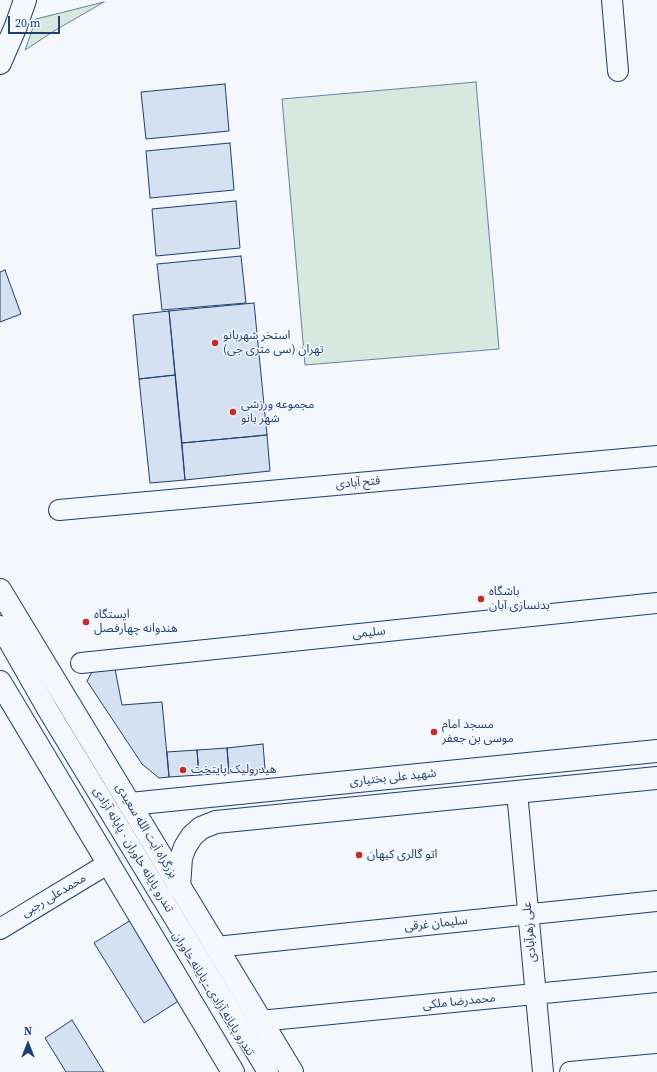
<!DOCTYPE html>
<html>
<head>
<meta charset="utf-8">
<style>
	body { margin:0 }
	#map { position:relative; width:657px; height:1072px; overflow:hidden; background:#f4f7fb; font-family:"Source Serif 4",serif }
	canvas { display:block }
	.north { position:absolute; left:8px; top:1024px; width:40px; height:40px; -webkit-text-stroke:3px #f4f7fb; paint-order:stroke; rotate:0deg; font-size:11px; font-weight:700; line-height:16px; text-align:center; color:#1d3f73 }
	.north::after { content:''; display:block; margin:auto; width:14px; height:18px; background:#1d3f73; clip-path:polygon(50% 0,100% 100%,50% 72%,0 100%) }
	.scale { position:absolute; left:8px; top:16px; width:52px; height:18px; box-sizing:border-box; border:2px solid #1d3f73; border-top:0; padding-left:5px; font-size:12px; line-height:14px; white-space:nowrap; color:#1d3f73; -webkit-text-stroke:3px #f4f7fb; paint-order:stroke }
</style>
</head>
<body>
<div id="map">
<canvas width="657" height="1072"></canvas>
<div class="north">N</div>
<div class="scale">20 m</div>
</div>
<script>
const c = document.querySelector('canvas').getContext('2d');
c.lineJoin = 'round';
function fill(path, color) {
  c.fillStyle = color;
  c.fill(path, 'evenodd');
}
function toPath(rows) {
  const path = new Path2D();
  for (const r of rows) {
    path.moveTo(r[0], r[1]);
    for (let i = 2; i < r.length; i += 2) path.lineTo(r[i], r[i + 1]);
  }
  return path;
}
function trace(path, color, width, dash) {
  c.strokeStyle = color;
  c.lineWidth = width;
  c.lineCap = dash ? 'butt' : 'round';
  c.setLineDash(dash || []);
  c.stroke(path);
}
function drawText(font, color, halo, rows, align = 'center') {
  c.font = font + ' "Source Serif 4","Noto Sans Arabic",serif';
  c.lineWidth = 3;
  c.setLineDash([]);
  c.textBaseline = 'middle';
  c.strokeStyle = halo;
  c.fillStyle = color;
  for (const [text, x, y, turn = 0] of rows) {
    c.save();
    c.translate(x, y);
    c.rotate((+turn || 0) * Math.PI / 180);
    c.textAlign = isNaN(turn) ? turn : align;
    if (halo) c.strokeText(text, 0, 0);
    c.fillText(text, 0, 0);
    c.restore();
  }
}
const green = toPath([
	[104,2,54,31,25,50,36,19,104,2],
	[476,82,499,349,305,365,282,99,476,82]
]);
const building = toPath([
	[225,84,229,131,146,139,141,92,225,84],
	[230,143,234,190,150,198,146,151,230,143],
	[236,201,240,248,156,256,152,209,236,201],
	[241,256,246,303,162,310,157,264,241,256],
	[5,270,21,314,0,322,0,272,5,270],
	[254,303,267,435,182,443,169,311,254,303],
	[169,311,175,375,139,379,133,315,169,311],
	[175,375,185,480,150,483,139,379,175,375],
	[267,435,270,471,185,480,182,443,267,435],
	[115,669,122,705,162,702,169,777,159,778,142,764,87,681,93,670,115,669],
	[263,744,265,769,229,773,227,748,263,744],
	[227,748,229,773,199,775,197,750,227,748],
	[197,750,199,775,169,777,167,752,197,750],
	[131,920,180,1000,144,1023,94,943,131,920],
	[72,1020,104,1072,66,1072,45,1038,72,1020]
]);
const minor = toPath([
	[612,0,618,71],
	[59,510,657,456],
	[0,626,49,712,268,1072],
	[81,663,657,603],
	[517,792,543,1072],
	[0,929,109,863],
	[216,947,657,901],
	[260,1021,657,982],
	[570,1072,657,1064]
]);
const major = toPath([
	[130,804,657,751],
	[179,887,181,858,185,847,192,836,201,828,216,822,657,778]
]);
const highway = toPath([
	[0,63,16,26,25,0],
	[0,590,292,1072],
	[0,682,233,1072]
]);
const markers = [
	[215,343,4,"#c62828"],
	[233,412,4,"#c62828"],
	[481,599,4,"#c62828"],
	[86,622,4,"#c62828"],
	[434,732,4,"#c62828"],
	[183,770,4,"#c62828"],
	[359,855,4,"#c62828"]
];
const poiNames = [
	["استخر شهربانو",223,336],
	["تهران (سی متری جی)",223,350],
	["مجموعه ورزشی",241,405],
	["شهر بانو",241,419],
	["باشگاه",489,592],
	["بدنسازی آبان",489,606],
	["ایستگاه",94,615],
	["هندوانه چهارفصل",94,629],
	["مسجد امام",442,725],
	["موسی بن جعفر",442,739],
	["هیدرولیک پایتخت",191,770],
	["اتو گالری کیهان",367,855]
];
const streetNames = [
	["فتح آبادی",358,483,-5],
	["سلیمی",369,633,-6],
	["شهید علی بختیاری",393,778,-6],
	["بزرگراه آیت الله سعیدی",146,831,59],
	["تندرو پایانه خاوران - پایانه آزادی",133,850,59],
	["محمدعلی رجبی",54,896,-31],
	["سلیمان غرقی",436,924,-6],
	["علی زهرآبادی",530,932,-95],
	["تندرو پایانه آزادی - پایانه خاوران",213,994,58],
	["محمدرضا ملکی",459,1002,-6]
];
fill(green, '#d7e8df');
trace(green, '#687fa3', 1);
fill(building, '#d5e0f0');
trace(building, '#1d3f73', 1);
trace(minor, '#1d3f73', 22);
trace(major, '#1d3f73', 24);
trace(highway, '#1d3f73', 24);
trace(minor, '#f4f7fb', 20);
trace(major, '#f4f7fb', 22);
trace(highway, '#f4f7fb', 22);
for (const [x, y, r, color] of markers) {
  const dot = new Path2D();
  dot.arc(x, y, r, 0, 2 * Math.PI);
  c.fillStyle = color;
  c.fill(dot);
  trace(dot, '#f4f7fb', 1.5);
}
drawText('12px', '#1d3f73', '#f4f7fb', poiNames, 'left');
drawText('12px', '#1d3f73', '#f4f7fb', streetNames);
</script>
</body>
</html>
